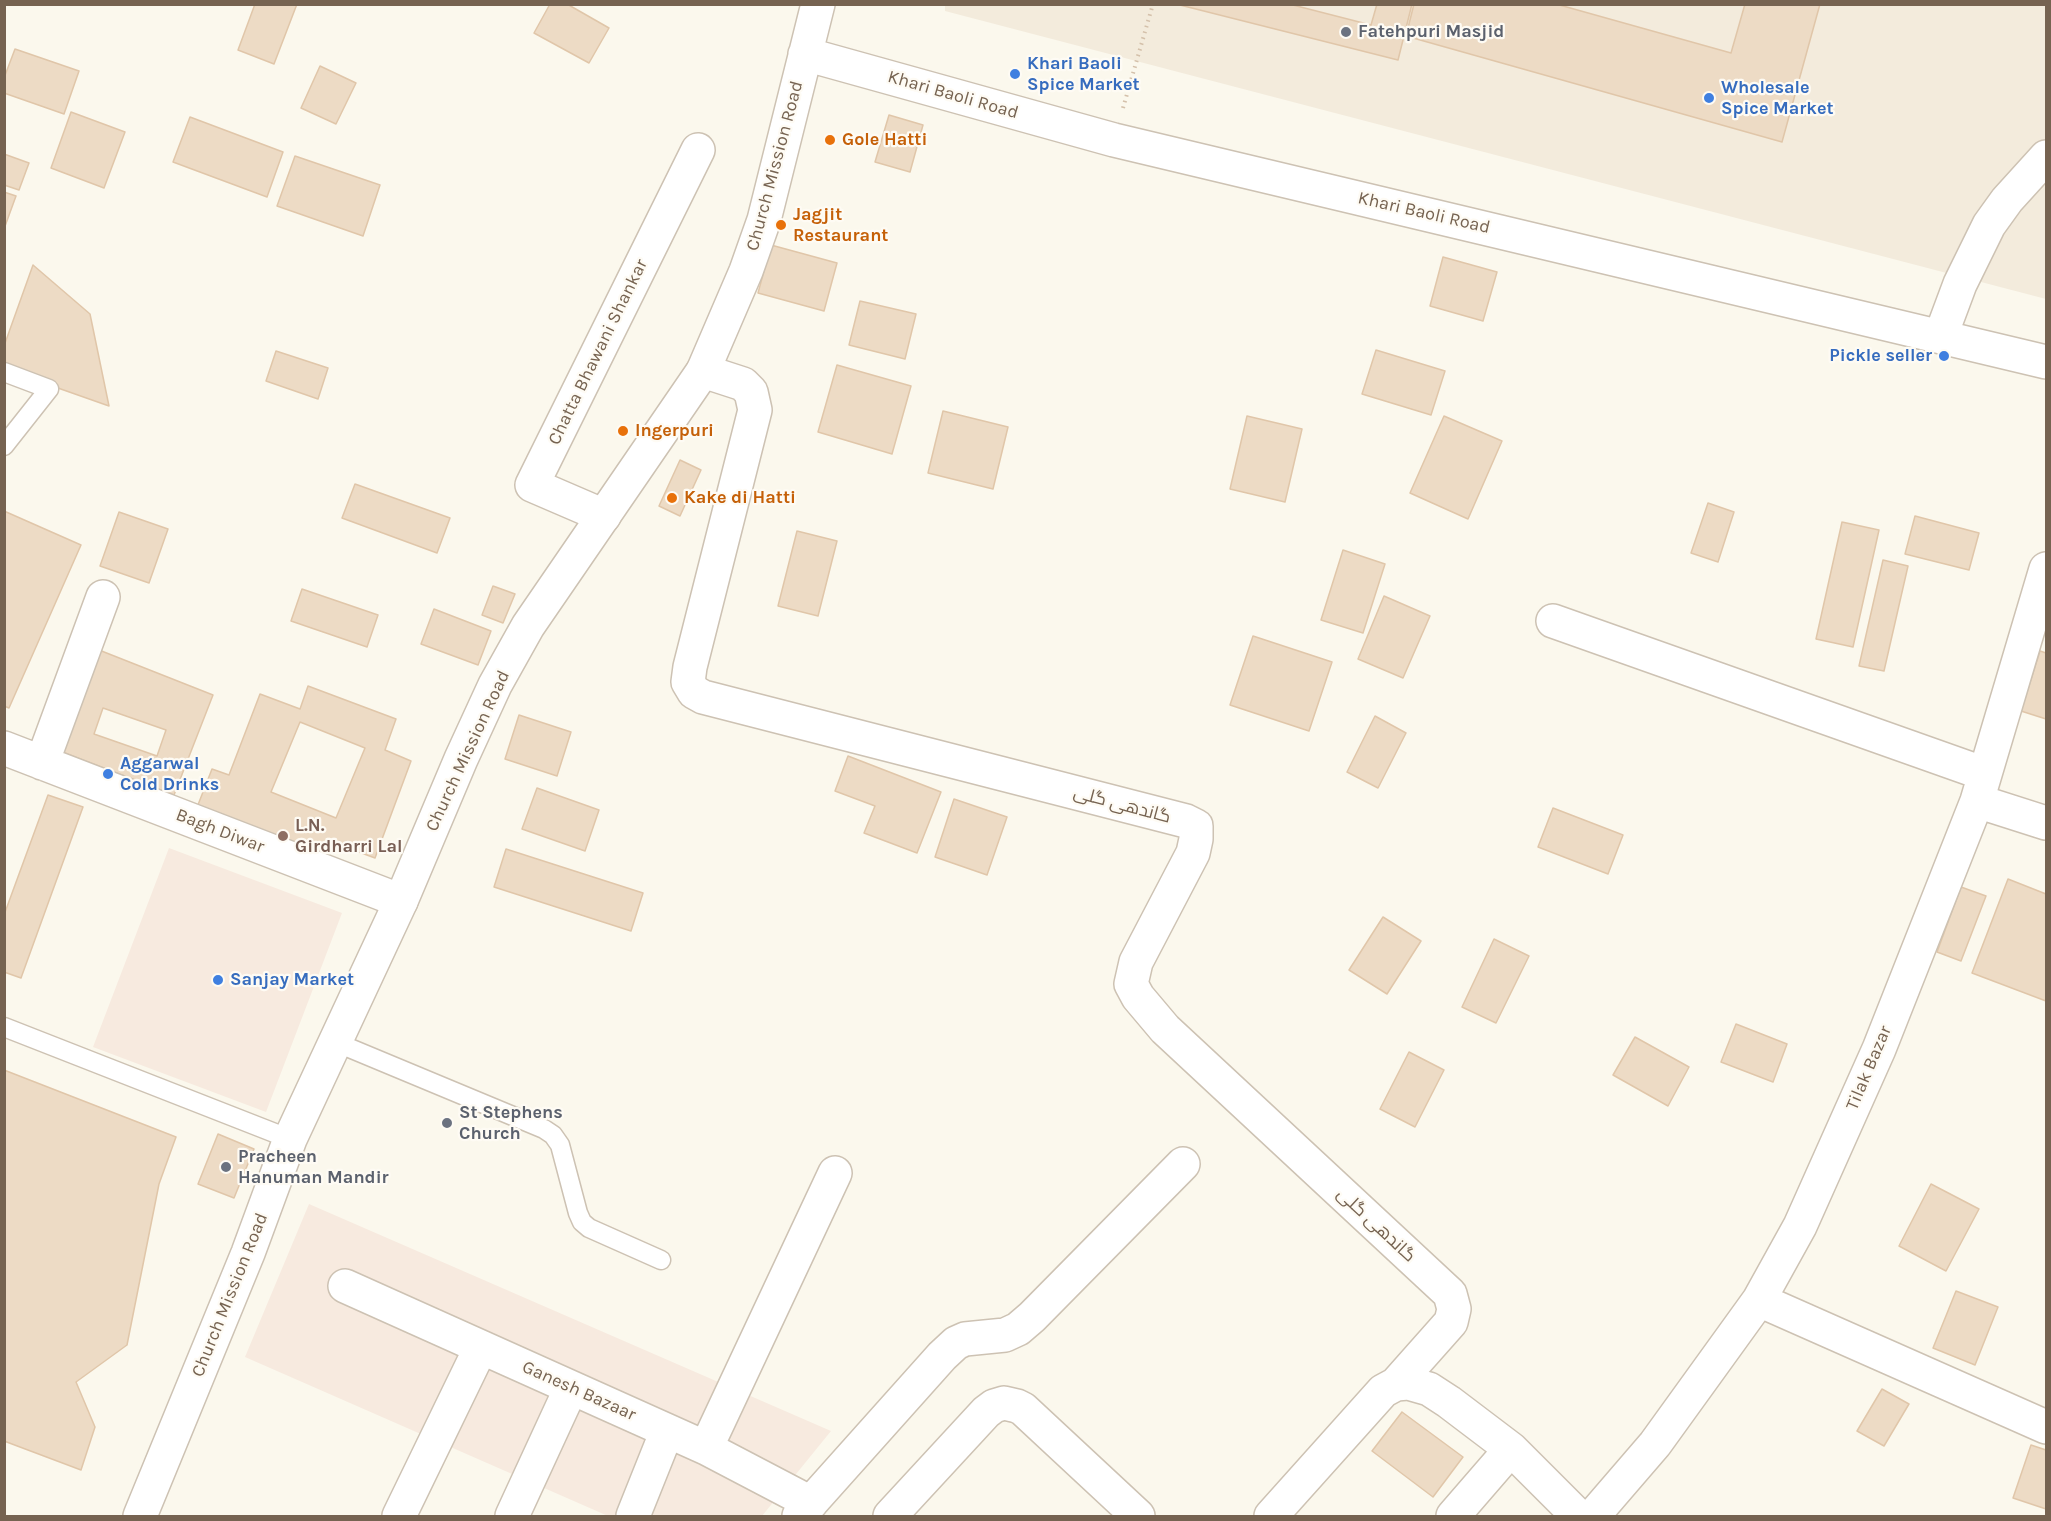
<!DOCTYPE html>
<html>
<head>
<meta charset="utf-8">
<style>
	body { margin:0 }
	#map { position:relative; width:2051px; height:1521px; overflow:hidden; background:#fbf8ed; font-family:Karla,sans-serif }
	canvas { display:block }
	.frame { position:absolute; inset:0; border:6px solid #766351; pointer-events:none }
</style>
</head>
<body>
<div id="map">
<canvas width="2051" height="1521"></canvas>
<div class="frame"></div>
</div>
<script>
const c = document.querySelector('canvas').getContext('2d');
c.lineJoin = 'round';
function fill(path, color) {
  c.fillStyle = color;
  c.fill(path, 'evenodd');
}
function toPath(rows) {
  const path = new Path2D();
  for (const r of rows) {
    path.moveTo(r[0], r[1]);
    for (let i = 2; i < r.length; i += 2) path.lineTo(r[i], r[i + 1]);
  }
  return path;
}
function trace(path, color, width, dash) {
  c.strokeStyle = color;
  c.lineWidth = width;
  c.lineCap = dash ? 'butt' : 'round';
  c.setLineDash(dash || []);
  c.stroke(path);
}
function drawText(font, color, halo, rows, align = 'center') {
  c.font = font + ' Karla,Cairo,sans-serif';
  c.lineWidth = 4.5;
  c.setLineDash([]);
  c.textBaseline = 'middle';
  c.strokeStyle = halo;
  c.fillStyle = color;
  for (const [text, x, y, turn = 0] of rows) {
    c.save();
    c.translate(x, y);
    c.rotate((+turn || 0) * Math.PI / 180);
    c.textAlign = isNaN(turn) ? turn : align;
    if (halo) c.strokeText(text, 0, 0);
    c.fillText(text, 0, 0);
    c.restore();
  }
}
const residential = toPath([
	[945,5,2046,5,2046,299,945,11]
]);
const commercial = toPath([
	[169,848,342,913,266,1112,93,1047],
	[309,1204,831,1431,762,1516,608,1516,245,1357]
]);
const building = toPath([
	[255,4,297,4,274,64,238,50,255,4],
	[550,4,567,4,609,28,589,63,534,33,550,4],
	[1176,4,1289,4,1371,25,1377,4,1412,4,1398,60,1176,4],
	[1414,4,1556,4,1731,53,1745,4,1820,4,1782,142,1406,36,1414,4],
	[15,49,79,71,64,114,4,93,4,78,15,49],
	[320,66,356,83,336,124,301,108,320,66],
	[71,112,125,132,104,188,51,168,71,112],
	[889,115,923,125,910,172,875,162,889,115],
	[190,117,283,152,267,197,173,162,190,117],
	[4,154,29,163,19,190,4,185,4,154],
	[295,156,380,185,363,236,277,206,295,156],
	[4,192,16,196,4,229,4,192],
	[771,245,837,263,824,311,758,293,771,245],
	[1443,257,1497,272,1483,321,1430,306,1443,257],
	[33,265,90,314,109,406,4,369,4,346,33,265],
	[860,301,916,314,905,359,849,345,860,301],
	[1376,350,1445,371,1431,415,1362,394,1376,350],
	[276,351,328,368,318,399,266,381,276,351],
	[837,365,911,386,892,454,818,432,837,365],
	[943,411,1008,427,993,489,928,473,943,411],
	[1247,416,1302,429,1285,502,1230,489,1247,416],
	[1444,416,1502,441,1468,519,1410,493,1444,416],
	[680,460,701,470,680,516,659,506,680,460],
	[355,484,450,518,437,553,342,518,355,484],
	[1708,503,1734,512,1718,562,1691,553,1708,503],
	[4,511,81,545,9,708,4,706,4,511],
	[119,512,168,529,149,583,100,566,119,512],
	[1915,516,1979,533,1969,570,1905,554,1915,516],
	[1842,522,1879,530,1853,647,1816,639,1842,522],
	[797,531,837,541,818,616,778,606,797,531],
	[1343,550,1385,564,1363,633,1321,620,1343,550],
	[1883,560,1908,566,1884,671,1859,666,1883,560],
	[493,586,515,594,503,623,482,615,493,586],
	[302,589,378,615,367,647,291,621,302,589],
	[1384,596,1430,616,1403,678,1358,659,1384,596],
	[434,609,491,631,478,665,421,644,434,609],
	[1253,636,1332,662,1309,731,1230,705,1253,636],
	[99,650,213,695,174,795,60,751,99,650],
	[103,708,166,730,157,756,94,734,103,708],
	[2040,651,2046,653,2046,719,2021,711,2040,651],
	[308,686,396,719,385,750,411,761,375,858,329,841,321,863,194,815,212,769,229,775,260,694,300,709,308,686],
	[300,722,365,748,336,818,271,792,300,722],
	[519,715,571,732,557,776,505,759,519,715],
	[1375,716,1406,733,1378,788,1347,772,1375,716],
	[848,756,941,792,917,853,864,833,875,806,835,791,848,756],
	[537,788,599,810,585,851,522,829,537,788],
	[48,795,83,807,21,978,4,972,4,915,48,795],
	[954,799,1007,817,987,875,935,857,954,799],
	[1553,808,1623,835,1608,874,1538,847,1553,808],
	[506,849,643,893,631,931,494,887,506,849],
	[2008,879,2046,894,2046,1001,1972,973,2008,879],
	[1961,887,1986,896,1961,961,1937,952,1961,887],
	[1383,917,1421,941,1387,994,1349,970,1383,917],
	[1494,939,1529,956,1496,1023,1462,1007,1494,939],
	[1736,1024,1787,1044,1773,1082,1721,1062,1736,1024],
	[1635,1037,1689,1067,1668,1106,1613,1075,1635,1037],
	[1409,1052,1444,1070,1415,1127,1380,1109,1409,1052],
	[4,1070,176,1137,159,1184,127,1345,76,1382,95,1427,81,1470,4,1441,4,1070],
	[218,1134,254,1149,234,1198,198,1184,218,1134],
	[1931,1184,1979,1209,1946,1271,1899,1246,1931,1184],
	[1956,1291,1998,1307,1975,1365,1933,1348,1956,1291],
	[1882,1389,1909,1404,1884,1446,1857,1431,1882,1389],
	[1402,1412,1463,1457,1433,1497,1372,1451,1402,1412],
	[2031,1445,2046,1450,2046,1509,2013,1498,2031,1445]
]);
const path = toPath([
	[1123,108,1153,4]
]);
const service = toPath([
	[4,372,49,389,4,446],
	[4,1027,290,1139],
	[335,1042,544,1129,553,1135,560,1145,578,1213,582,1222,589,1228,661,1260]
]);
const minor = toPath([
	[1941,335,1960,284,1989,225,2007,200,2046,157],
	[703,371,743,384,751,392,755,410,690,667,688,682,694,692,703,697,1186,821,1196,826,1196,839,1193,853,1136,962,1131,984,1138,997,1165,1029,1450,1294,1454,1309,1451,1322,1396,1384],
	[604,516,532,485,698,150],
	[1553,621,1985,774],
	[4,748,401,901],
	[42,763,103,597],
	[1977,801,2046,823],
	[345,1286,706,1448,811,1503],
	[1759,1300,2046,1427],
	[706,1448,835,1173],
	[399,1516,481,1347],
	[512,1516,571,1388],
	[633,1516,667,1431],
	[799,1516,942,1356,956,1343,965,1339,1005,1335,1018,1329,1032,1317,1183,1164],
	[890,1516,986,1412,994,1406,1004,1403,1017,1406,1023,1409,1138,1516],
	[1271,1516,1383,1391,1396,1384,1408,1383,1429,1389,1449,1402,1511,1449,1578,1516],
	[1453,1516,1511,1449],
	[1593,1516,1655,1444,1759,1300,1800,1226,1879,1049,1977,801,2046,569]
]);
const tertiary = toPath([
	[805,54,1114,140,2046,362],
	[140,1516,248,1253,290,1139,401,901,461,759,495,685,528,626,703,371,746,271,764,220,818,4]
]);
const markers = [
	[1346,32,6,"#6b7280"],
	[1015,74,6,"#3f7fe0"],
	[1709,98,6,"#3f7fe0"],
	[830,140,6,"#e8710a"],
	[781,225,6,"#e8710a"],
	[1944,356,6,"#3f7fe0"],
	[623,431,6,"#e8710a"],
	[672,498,6,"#e8710a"],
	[108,774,6,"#3f7fe0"],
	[283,836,6,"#8d6e63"],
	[218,980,6,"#3f7fe0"],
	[447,1123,6,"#6b7280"],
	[226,1167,6,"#6b7280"]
];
const worshipNames = [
	["Fatehpuri Masjid",1358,32],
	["St Stephens",459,1113],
	["Church",459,1134],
	["Pracheen",238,1157],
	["Hanuman Mandir",238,1178]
];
const shopNames = [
	["Khari Baoli",1027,64],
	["Spice Market",1027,85],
	["Wholesale",1721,88],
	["Spice Market",1721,109],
	["Pickle seller",1932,356,"right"],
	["Aggarwal",120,764],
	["Cold Drinks",120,785],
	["Sanjay Market",230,980]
];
const streetNames = [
	["Khari Baoli Road",953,95,16],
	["Church Mission Road",775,166,-75],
	["Khari Baoli Road",1424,213,13],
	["Chatta Bhawani Shankar",598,352,-64],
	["Church Mission Road",468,751,-65],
	["گاندھی گلی",1122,805,15],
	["Bagh Diwar",220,831,21],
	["Tilak Bazar",1869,1068,-67],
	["گاندھی گلی",1376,1225,43],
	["Church Mission Road",230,1295,-68],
	["Ganesh Bazaar",579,1391,24]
];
const foodNames = [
	["Gole Hatti",842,140],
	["Jagjit",793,215],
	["Restaurant",793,236],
	["Ingerpuri",635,431],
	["Kake di Hatti",684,498]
];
const educationNames = [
	["L.N.",295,826],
	["Girdharri Lal",295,847]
];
fill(residential, '#f3ebdc');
fill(commercial, '#f7eadf');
fill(building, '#eddbc5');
trace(building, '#e0c6a9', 1.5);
trace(service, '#cdc2b3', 21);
trace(minor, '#cdc2b3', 36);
trace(tertiary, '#cdc2b3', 36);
trace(path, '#d4c0aa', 4, [1.5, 4.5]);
trace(service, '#fff', 18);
trace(minor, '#fff', 33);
trace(tertiary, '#fff', 33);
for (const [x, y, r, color] of markers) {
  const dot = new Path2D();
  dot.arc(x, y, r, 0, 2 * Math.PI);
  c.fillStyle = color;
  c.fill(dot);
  trace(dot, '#fefbf4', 2);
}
drawText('bold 18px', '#5b616d', '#fefbf4', worshipNames, 'left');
drawText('bold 18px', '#366cbe', '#fefbf4', shopNames, 'left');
drawText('18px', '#766351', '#fefbf4', streetNames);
drawText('bold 18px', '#c56008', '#fefbf4', foodNames, 'left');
drawText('bold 18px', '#785e54', '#fefbf4', educationNames, 'left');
</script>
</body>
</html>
